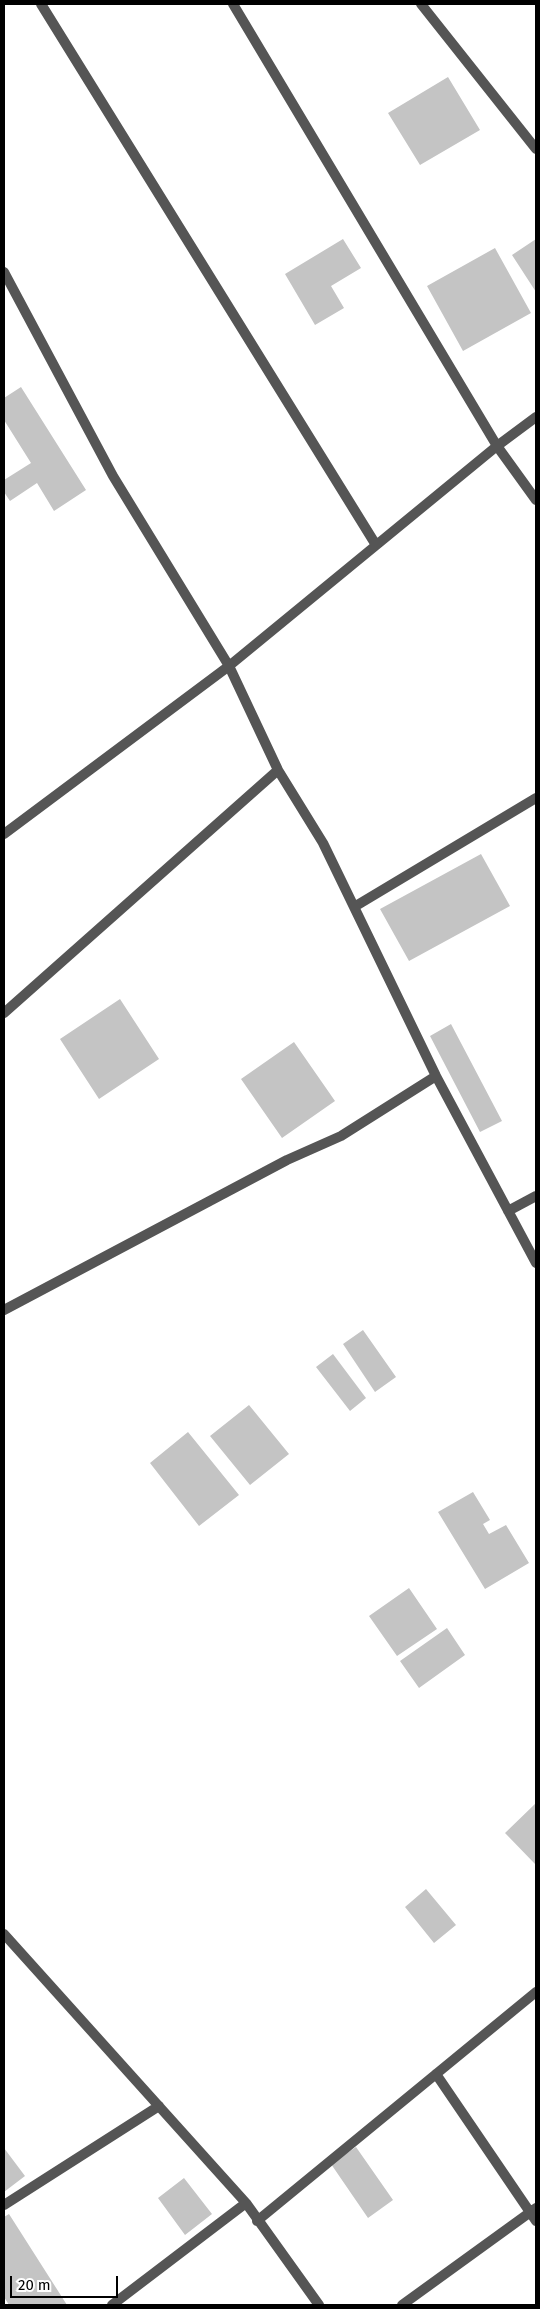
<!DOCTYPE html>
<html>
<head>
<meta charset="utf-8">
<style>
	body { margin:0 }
	#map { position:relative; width:540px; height:2309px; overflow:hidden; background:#fff; font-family:"Fira Sans",sans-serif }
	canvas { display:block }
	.frame { position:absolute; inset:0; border:5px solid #000; pointer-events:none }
	.scale { position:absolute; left:10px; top:2276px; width:108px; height:22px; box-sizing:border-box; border:2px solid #000; border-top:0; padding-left:6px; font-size:15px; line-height:18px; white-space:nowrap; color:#000; -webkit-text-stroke:4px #fff; paint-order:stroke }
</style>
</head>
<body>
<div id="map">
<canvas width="540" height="2309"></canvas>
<div class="frame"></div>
<div class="scale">20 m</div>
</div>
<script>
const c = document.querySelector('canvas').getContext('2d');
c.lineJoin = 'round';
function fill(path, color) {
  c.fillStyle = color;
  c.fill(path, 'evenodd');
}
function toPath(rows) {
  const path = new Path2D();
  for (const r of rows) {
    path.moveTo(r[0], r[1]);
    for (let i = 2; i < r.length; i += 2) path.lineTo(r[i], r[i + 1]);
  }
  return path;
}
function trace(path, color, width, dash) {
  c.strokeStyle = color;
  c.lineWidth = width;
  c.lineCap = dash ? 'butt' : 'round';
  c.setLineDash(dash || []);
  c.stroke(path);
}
const building = toPath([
	[448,77,480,130,420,165,388,113],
	[343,239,361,268,331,286,344,308,315,325,285,274],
	[536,239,536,292,512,255],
	[495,248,531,313,463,351,427,286],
	[21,387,86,490,54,511,37,483,10,501,4,492,4,480,31,463,4,420,4,398],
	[481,854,510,906,409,961,380,909],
	[120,999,159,1059,99,1099,60,1039],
	[451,1024,502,1121,480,1132,430,1036],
	[294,1042,335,1101,282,1138,241,1079],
	[363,1330,396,1377,375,1392,343,1344],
	[333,1354,366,1398,350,1411,316,1367],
	[249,1405,289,1454,250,1485,210,1436],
	[188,1432,239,1495,199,1526,150,1463],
	[473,1492,490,1520,483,1524,489,1534,506,1525,529,1563,485,1589,438,1512],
	[409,1588,437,1629,397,1656,369,1616],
	[447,1628,465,1655,419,1688,400,1661],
	[536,1803,536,1865,505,1833],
	[426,1889,456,1925,434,1943,405,1907],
	[356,2147,393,2200,368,2218,331,2164],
	[4,2148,25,2176,4,2192],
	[184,2178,212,2214,185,2235,158,2198],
	[9,2214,67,2305,9,2305,4,2297,4,2217]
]);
const street = toPath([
	[41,4,376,545],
	[233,4,497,446,536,500],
	[421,4,536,149],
	[4,272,113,476,229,666,278,770,323,843,436,1076,536,1263],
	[4,834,229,666,497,446,536,417],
	[354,907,536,798],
	[4,1013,278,770],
	[508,1211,536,1196],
	[4,1310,287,1160,341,1136,436,1076],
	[4,1934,246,2203,319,2305],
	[436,2074,536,2221],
	[4,2205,159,2106],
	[257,2221,536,1992],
	[112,2305,246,2203],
	[402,2305,536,2208]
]);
fill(building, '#c4c4c4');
trace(street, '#555', 10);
</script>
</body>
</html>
